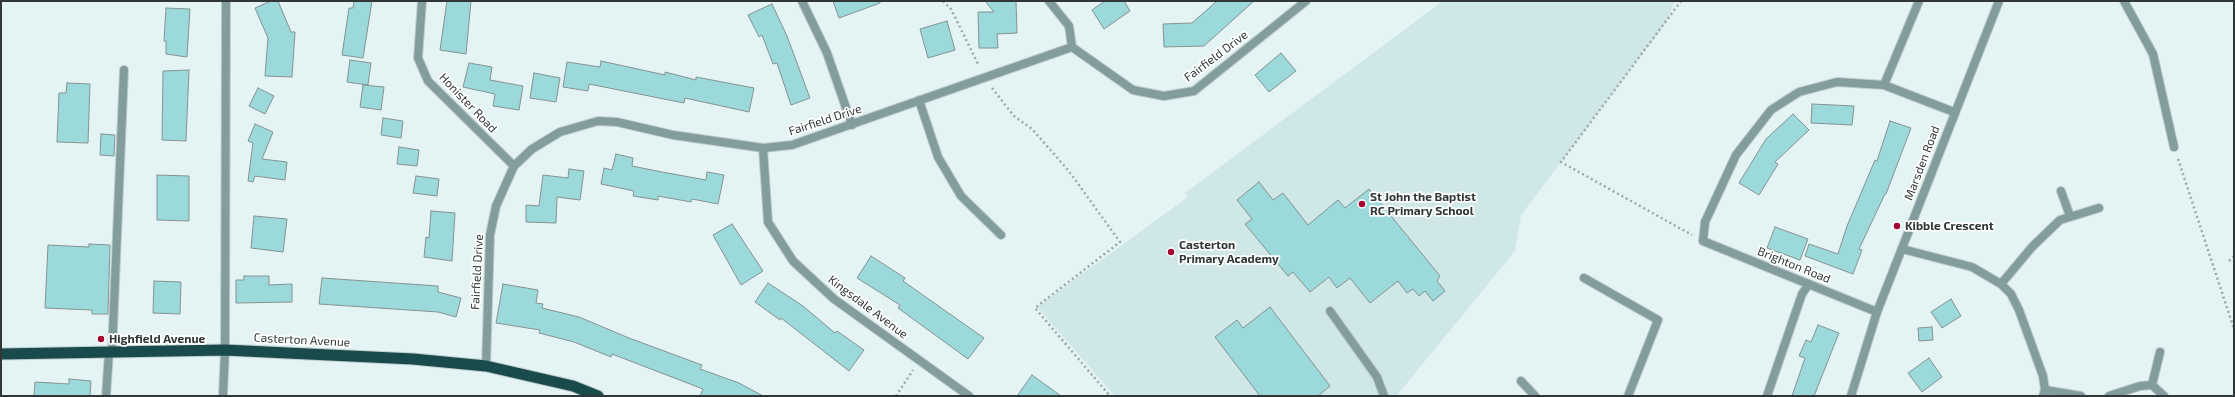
<!DOCTYPE html>
<html>
<head>
<meta charset="utf-8">
<style>
	body { margin:0 }
	#map { position:relative; width:2235px; height:397px; overflow:hidden; background:#e4f3f3; font-family:"Exo 2",sans-serif }
	canvas { display:block }
	.frame { position:absolute; inset:0; border:2px solid #313737; pointer-events:none }
</style>
</head>
<body>
<div id="map">
<canvas width="2235" height="397"></canvas>
<div class="frame"></div>
</div>
<script>
const c = document.querySelector('canvas').getContext('2d');
c.lineJoin = 'round';
function fill(path, color) {
  c.fillStyle = color;
  c.fill(path, 'evenodd');
}
function toPath(rows) {
  const path = new Path2D();
  for (const r of rows) {
    path.moveTo(r[0], r[1]);
    for (let i = 2; i < r.length; i += 2) path.lineTo(r[i], r[i + 1]);
  }
  return path;
}
function trace(path, color, width, dash) {
  c.strokeStyle = color;
  c.lineWidth = width;
  c.lineCap = dash ? 'butt' : 'round';
  c.setLineDash(dash || []);
  c.stroke(path);
}
function drawText(font, color, halo, rows, align = 'center') {
  c.font = font + ' "Exo 2",sans-serif';
  c.lineWidth = 3.5;
  c.setLineDash([]);
  c.textBaseline = 'middle';
  c.strokeStyle = halo;
  c.fillStyle = color;
  for (const [text, x, y, turn = 0] of rows) {
    c.save();
    c.translate(x, y);
    c.rotate((+turn || 0) * Math.PI / 180);
    c.textAlign = isNaN(turn) ? turn : align;
    if (halo) c.strokeText(text, 0, 0);
    c.fillText(text, 0, 0);
    c.restore();
  }
}
const built = toPath([
	[1443,1,1675,1,1665,24,1521,215,1515,251,1398,394,1399,396,1115,396,1037,307,1188,197,1185,193]
]);
const building = toPath([
	[271,1,278,1,291,32,295,32,292,77,265,76,268,38,255,8,271,1],
	[354,1,372,1,363,58,342,55,349,8,353,8,354,1],
	[447,1,471,1,466,54,440,50,447,1],
	[833,1,880,1,880,3,839,18,833,1],
	[985,1,1016,1,1017,33,997,34,998,48,979,48,978,12,994,12,985,1],
	[1105,1,1124,1,1130,11,1104,29,1092,10,1105,1],
	[1217,1,1254,1,1204,46,1164,47,1163,24,1192,23,1217,1],
	[772,4,787,36,810,98,791,105,777,63,773,64,762,35,759,37,748,15,772,4],
	[166,8,190,9,187,57,166,54,166,41,164,41,166,8],
	[947,21,955,50,928,58,920,29,947,21],
	[1281,53,1296,71,1269,92,1255,75,1281,53],
	[350,60,371,63,368,85,347,82,350,60],
	[601,61,665,75,665,72,696,80,696,77,754,88,749,112,685,98,684,103,589,84,588,91,563,87,567,62,600,67,601,61],
	[469,63,492,67,490,80,523,86,519,110,493,106,495,94,463,87,469,63],
	[189,70,186,141,162,140,163,71,189,70],
	[534,73,560,78,556,102,530,98,534,73],
	[67,83,90,84,88,143,57,142,59,93,66,93,67,83],
	[363,85,384,87,381,110,360,107,363,85],
	[258,88,274,96,265,114,249,106,258,88],
	[1812,104,1854,106,1852,125,1811,123,1812,104],
	[1793,114,1809,130,1775,162,1778,164,1759,195,1739,183,1766,139,1793,114],
	[383,118,403,121,401,138,381,135,383,118],
	[1890,121,1911,128,1886,194,1885,194,1859,249,1862,250,1853,274,1805,256,1809,244,1838,254,1847,226,1875,160,1877,161,1890,121],
	[255,124,273,132,262,159,287,162,285,180,255,176,253,182,248,181,253,143,248,141,255,124],
	[101,134,115,135,114,156,100,155,101,134],
	[399,147,419,150,417,166,397,164,399,147],
	[616,154,633,158,632,166,662,172,706,180,707,172,724,175,718,204,692,199,691,202,658,196,658,200,633,196,634,191,601,184,604,168,612,170,616,154],
	[569,169,584,171,580,200,557,197,556,223,526,222,526,205,539,206,543,175,568,178,569,169],
	[157,175,189,176,189,221,157,220,157,175],
	[416,176,439,179,437,196,413,193,416,176],
	[1259,182,1273,200,1283,193,1308,225,1338,200,1345,208,1369,189,1440,276,1437,281,1445,291,1433,301,1425,291,1419,296,1413,289,1407,293,1398,281,1370,303,1350,278,1337,288,1329,277,1310,292,1293,272,1288,276,1245,224,1252,219,1237,200,1259,182],
	[431,211,455,213,452,261,424,257,426,237,429,238,431,211],
	[254,216,287,219,283,252,251,248,254,216],
	[732,224,763,271,741,285,713,235,732,224],
	[1775,227,1808,239,1800,260,1767,248,1775,227],
	[89,244,110,245,108,314,92,314,92,310,45,308,48,245,89,247,89,244],
	[871,256,905,278,903,281,984,338,968,359,898,308,900,305,857,278,871,256],
	[244,276,269,276,269,285,292,284,292,302,236,303,236,280,244,280,244,276],
	[322,278,438,286,438,292,461,298,456,317,438,312,319,304,322,278],
	[154,281,181,282,180,314,153,313,154,281],
	[768,283,803,306,835,333,837,331,864,350,849,371,781,318,780,320,755,302,768,283],
	[503,284,538,290,536,303,543,304,542,308,579,317,629,338,702,365,700,369,739,383,763,396,700,396,703,389,612,354,611,357,574,342,539,333,540,330,496,323,503,284],
	[1951,299,1961,316,1942,328,1931,312,1951,299],
	[1270,307,1330,386,1318,396,1260,396,1215,337,1237,320,1243,328,1270,307],
	[1818,325,1839,333,1814,396,1792,396,1805,358,1799,356,1806,340,1811,342,1818,325],
	[1932,327,1933,340,1919,341,1918,328,1932,327],
	[1929,358,1942,377,1922,392,1908,373,1929,358],
	[1032,375,1061,396,1017,396,1032,375],
	[69,379,91,381,90,396,34,396,35,382,69,384,69,379]
]);
const path = toPath([
	[943,1,951,9,979,66],
	[1681,1,1561,162,1692,235],
	[992,88,1014,116,1032,129,1068,170,1120,242,1035,308,1110,396],
	[2178,159,2234,329],
	[2229,261,2234,256],
	[896,396,913,370]
]);
const service = toPath([
	[1330,311,1377,377,1384,396],
	[112,352,124,70],
	[106,396,109,352],
	[1767,396,1802,294,1809,284]
]);
const minor = toPath([
	[422,1,418,58,428,81,514,166],
	[802,1,827,53,852,125],
	[1049,1,1069,26,1072,47],
	[2124,1,2153,54,2174,147],
	[1072,47,1133,90,1164,96,1194,91,1306,1],
	[1884,85,1919,1],
	[919,100,938,157,961,196,1001,235],
	[763,148,768,222,793,261,834,299,969,396],
	[2061,191,2070,216],
	[1902,249,1972,267,2001,284,2011,294,2019,310,2043,376,2045,390,2043,396],
	[1584,278,1658,320,1628,396],
	[2001,284,2032,247,2060,220,2099,208],
	[1877,312,1703,241,1705,222,1736,155,1771,110,1799,92,1837,82,1884,85,1954,112],
	[486,366,490,235,496,206,514,166,532,149,560,132,598,121,617,122,673,135,763,148,792,145,1072,47],
	[1521,381,1535,396],
	[2152,385,2160,352],
	[2045,390,2081,396],
	[223,396,225,350,226,1],
	[2109,396,2140,386,2152,385,2164,396]
]);
const tertiary = toPath([
	[1851,396,1877,312,1999,1]
]);
const trunk = toPath([
	[1,354,225,350,413,359,486,366,573,386,598,396]
]);
const markers = [
	[1362,204,4,"#a30530"],
	[1897,226,4,"#a30530"],
	[1171,252,4,"#a30530"],
	[101,339,4,"#a30530"]
];
const streetNames = [
	["Fairfield Drive",1216,56,-37],
	["Honister Road",468,103,46],
	["Fairfield Drive",825,120,-18],
	["Marsden Road",1922,163,-69],
	["Brighton Road",1794,265,22],
	["Fairfield Drive",477,272,-87],
	["Kingsdale Avenue",868,307,37],
	["Casterton Avenue",302,340,3]
];
const poiNames = [
	["St John the Baptist",1370,197],
	["RC Primary School",1370,211],
	["Kibble Crescent",1905,226],
	["Casterton",1179,245],
	["Primary Academy",1179,259],
	["Highfield Avenue",109,339]
];
fill(built, '#d0e7e7');
fill(building, '#9bd9da');
trace(building, '#859292', 1);
trace(service, '#c0cdcd', 10);
trace(minor, '#c0cdcd', 10);
trace(tertiary, '#c0cdcd', 10);
trace(trunk, '#c0cdcd', 13);
trace(path, '#9da8a8', 2.5, [2, 3]);
trace(service, '#839c9d', 8);
trace(minor, '#839c9d', 8);
trace(tertiary, '#839c9d', 8);
trace(trunk, '#1a4b4c', 11);
for (const [x, y, r, color] of markers) {
  const dot = new Path2D();
  dot.arc(x, y, r, 0, 2 * Math.PI);
  c.fillStyle = color;
  c.fill(dot);
  trace(dot, '#fff', 1.5);
}
drawText('12px', '#313737', '#fff', streetNames);
drawText('bold 12px', '#313737', '#fff', poiNames, 'left');
</script>
</body>
</html>
